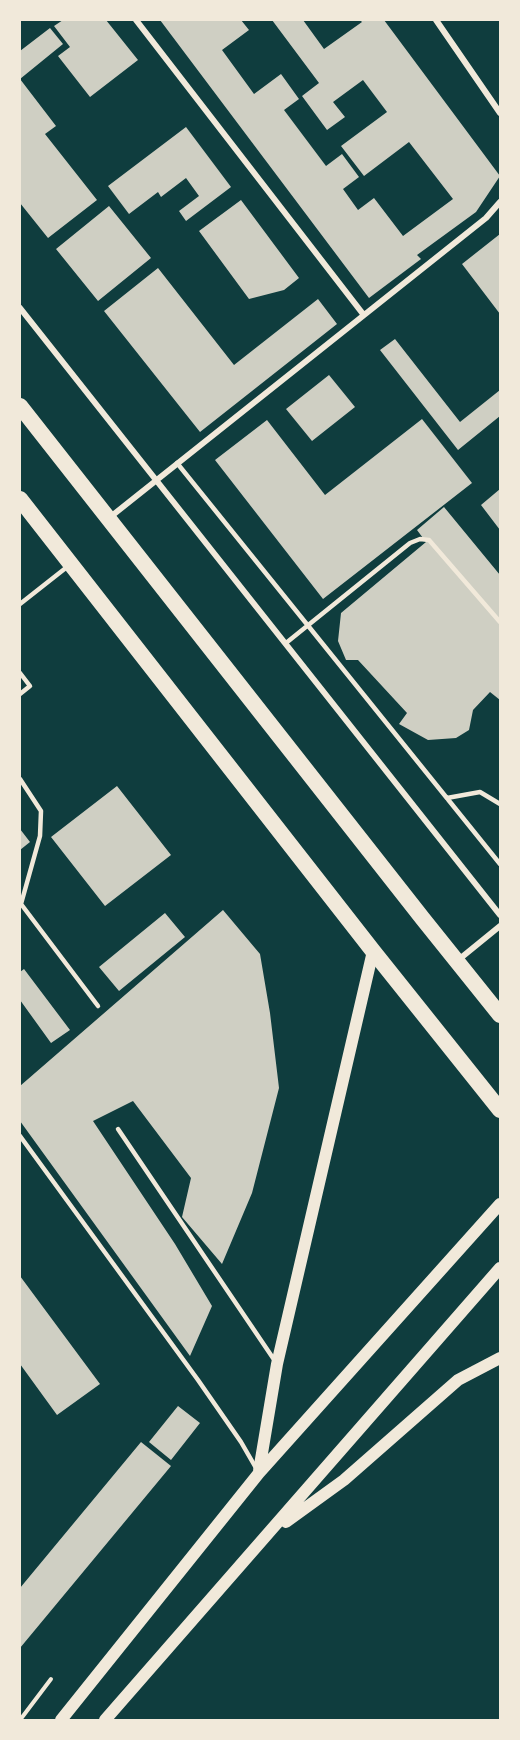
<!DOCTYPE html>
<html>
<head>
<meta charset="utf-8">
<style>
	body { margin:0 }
	#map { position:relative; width:520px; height:1740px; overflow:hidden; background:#0f3d3e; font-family:Merriweather,serif }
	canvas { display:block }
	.frame { position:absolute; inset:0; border:21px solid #f1e9da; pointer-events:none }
</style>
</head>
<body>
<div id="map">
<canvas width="520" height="1740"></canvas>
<div class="frame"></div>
</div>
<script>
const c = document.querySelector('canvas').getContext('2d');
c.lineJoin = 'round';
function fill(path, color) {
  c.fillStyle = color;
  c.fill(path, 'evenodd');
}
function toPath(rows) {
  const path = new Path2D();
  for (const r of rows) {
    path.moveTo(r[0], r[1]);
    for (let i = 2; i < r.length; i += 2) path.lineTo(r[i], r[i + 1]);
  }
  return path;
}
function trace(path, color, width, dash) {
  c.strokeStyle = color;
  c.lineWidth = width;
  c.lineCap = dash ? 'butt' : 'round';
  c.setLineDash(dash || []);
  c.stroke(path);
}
const building = toPath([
	[63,20,106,20,138,60,90,97,58,56,70,47,54,26],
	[160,20,241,20,249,30,222,50,254,94,281,74,299,99,284,110,326,166,342,154,359,177,343,189,358,210,374,198,403,236,453,199,409,142,364,176,341,146,387,112,363,80,333,102,345,117,327,130,302,96,319,83,272,20,303,20,324,49,362,22,360,20,384,20,500,176,476,212,417,255,421,259,369,298],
	[50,28,63,44,20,79,20,51],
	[20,79,56,126,45,134,97,200,48,238,20,203],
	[186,127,231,187,186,221,179,211,199,196,186,178,161,197,158,192,129,214,108,186],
	[241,200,299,278,284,290,249,299,199,231],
	[109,206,151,258,98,301,56,249],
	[500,234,500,314,462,264],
	[158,268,234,365,318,299,337,324,200,432,104,311],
	[395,339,460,422,500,390,500,416,458,450,380,350],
	[329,375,355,407,312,441,286,409],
	[422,419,472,483,323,599,215,460,267,420,325,495],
	[500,489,500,530,481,505],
	[444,507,500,575,500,700,490,692,473,710,469,730,456,738,428,740,399,724,407,713,358,660,346,660,338,641,341,613,426,542,417,530],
	[117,786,171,855,105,906,51,837],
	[20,829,30,842,20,850],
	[223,910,260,954,270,1013,279,1088,252,1193,222,1264,182,1217,191,1178,133,1101,93,1121,175,1244,212,1306,190,1356,20,1121,20,1086],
	[165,913,185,937,119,991,99,967],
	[24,969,70,1030,51,1043,20,1000,20,972],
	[20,1276,100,1384,57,1415,20,1364],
	[178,1406,200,1423,171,1460,149,1442],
	[141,1442,171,1466,20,1648,20,1588]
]);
const path = toPath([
	[20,1720,51,1679]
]);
const service = toPath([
	[177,463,500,864],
	[20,604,67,567],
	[286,643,410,543,420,539,429,540,500,622],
	[20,673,30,686,20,694],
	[20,779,41,811,40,836,21,904,98,1006],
	[447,798,480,792,500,804],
	[118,1129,275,1361],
	[20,1136,198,1380,241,1442,256,1468]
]);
const minor = toPath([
	[136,20,363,314],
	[436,20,500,113],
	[20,308,500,915],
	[109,518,486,218,500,202],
	[457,961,500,926]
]);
const secondary = toPath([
	[259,1471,277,1364,373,951],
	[286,1522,344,1480,458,1380,500,1358],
	[61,1720,259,1473,500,1204],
	[105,1720,500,1268]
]);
const trunk = toPath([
	[20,406,423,919,500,1015],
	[20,499,373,951,500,1110]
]);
fill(building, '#cfcfc3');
trace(path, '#f1e9da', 4);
trace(service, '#f1e9da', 4.5);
trace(minor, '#f1e9da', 6);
trace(secondary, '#f1e9da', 12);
trace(trunk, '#f1e9da', 16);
</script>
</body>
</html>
